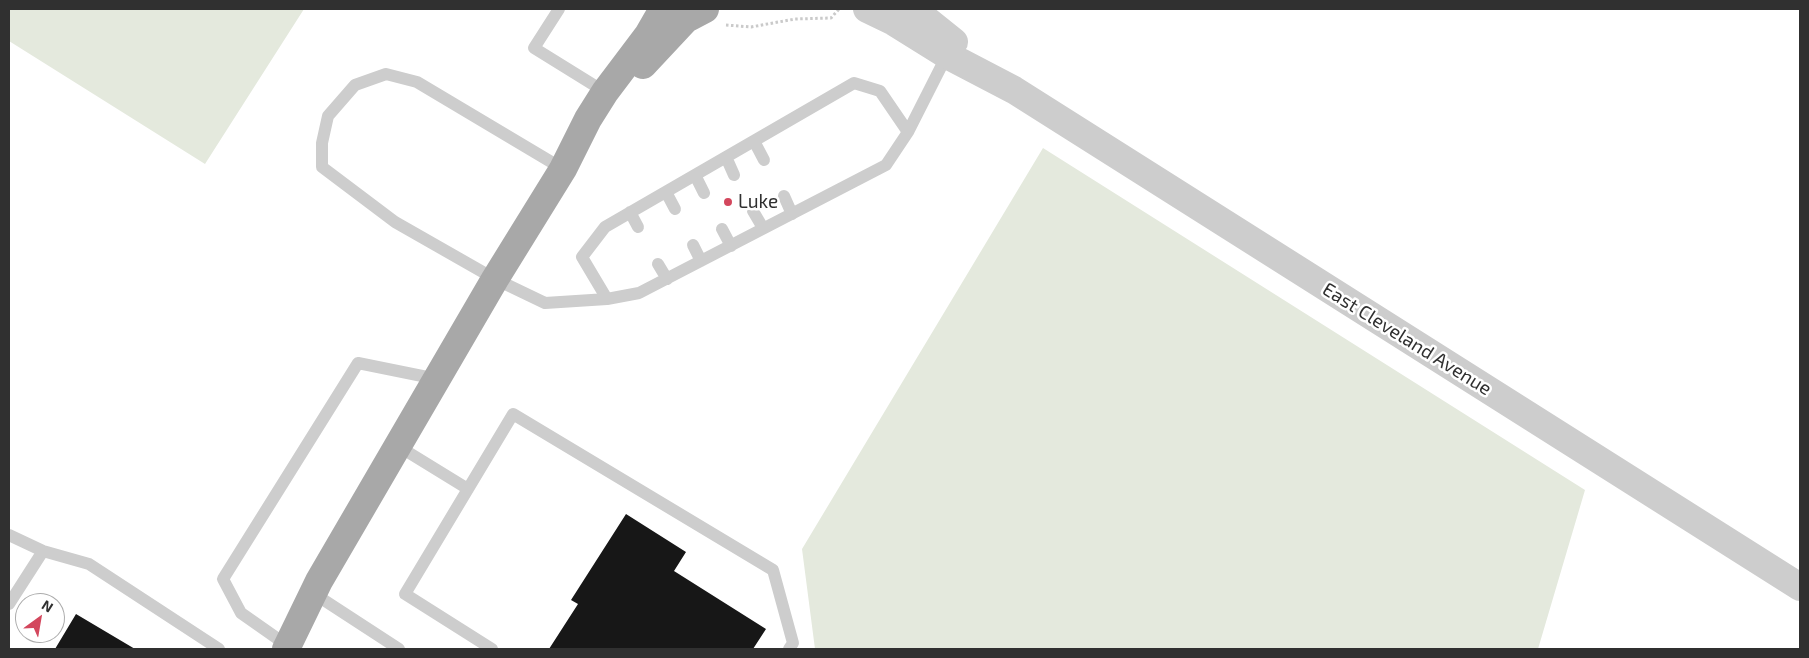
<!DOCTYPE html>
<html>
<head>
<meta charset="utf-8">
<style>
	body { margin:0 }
	#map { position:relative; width:1809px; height:658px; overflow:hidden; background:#fff; font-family:"Exo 2",sans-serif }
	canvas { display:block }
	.frame { position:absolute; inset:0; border:10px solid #303030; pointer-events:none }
	.north { position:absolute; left:15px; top:593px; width:50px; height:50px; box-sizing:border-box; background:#fff; border:1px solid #acacac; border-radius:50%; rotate:32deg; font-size:14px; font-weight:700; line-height:20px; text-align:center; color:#303030 }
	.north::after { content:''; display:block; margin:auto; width:18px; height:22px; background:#d3475d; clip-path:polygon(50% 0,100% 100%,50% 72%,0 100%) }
</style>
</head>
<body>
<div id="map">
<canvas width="1809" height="658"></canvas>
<div class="frame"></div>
<div class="north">N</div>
</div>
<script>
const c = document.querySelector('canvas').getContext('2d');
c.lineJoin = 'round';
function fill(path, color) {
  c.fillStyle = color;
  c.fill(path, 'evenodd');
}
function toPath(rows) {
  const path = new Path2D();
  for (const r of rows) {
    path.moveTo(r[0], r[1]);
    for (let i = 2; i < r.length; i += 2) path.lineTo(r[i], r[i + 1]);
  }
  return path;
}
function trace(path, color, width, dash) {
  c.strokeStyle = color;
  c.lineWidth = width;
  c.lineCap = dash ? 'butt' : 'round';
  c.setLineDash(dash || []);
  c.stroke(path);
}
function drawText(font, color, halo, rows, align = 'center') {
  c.font = font + ' "Exo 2",sans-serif';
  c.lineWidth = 5;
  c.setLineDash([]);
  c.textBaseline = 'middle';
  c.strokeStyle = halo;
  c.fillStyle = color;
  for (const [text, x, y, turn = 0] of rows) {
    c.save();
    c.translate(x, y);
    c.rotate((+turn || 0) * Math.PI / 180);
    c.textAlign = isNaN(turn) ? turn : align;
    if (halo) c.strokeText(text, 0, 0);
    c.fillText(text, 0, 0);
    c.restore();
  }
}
const green = toPath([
	[9,9,304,9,205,164,9,41],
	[1043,148,1585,490,1538,649,815,649,802,549]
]);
const building = toPath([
	[626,514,686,552,674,571,766,629,753,649,549,649,578,604,571,600],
	[76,614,135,649,55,649]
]);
const path = toPath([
	[726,25,751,27,795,19,831,18,839,9]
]);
const service = toPath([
	[559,9,534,48,605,92],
	[754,141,764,160],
	[726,157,734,175],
	[563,169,417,82,386,74,355,85,328,116,322,143,322,167,395,222,495,279,545,303,607,299,639,293,886,165,908,132,947,55],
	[695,175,704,193],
	[666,192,675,209],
	[784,196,792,214],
	[753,211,763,228],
	[630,212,638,227],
	[722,229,731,246],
	[693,245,701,261],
	[658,264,667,279],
	[607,299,582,257,605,227,854,83,880,91,908,132],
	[398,446,468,489],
	[9,535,43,551,89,564,219,649],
	[313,593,399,649],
	[9,604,43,551],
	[288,646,241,613,223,579,358,363,437,379],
	[492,649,405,594,513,414,773,570,793,643,789,649]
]);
const tertiary = toPath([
	[867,9,894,22,947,55,1014,90,1800,587],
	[913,9,954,42]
]);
const primary = toPath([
	[643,65,686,19,705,9],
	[286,649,319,581,495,279,563,169,588,119,605,92,648,35,663,9]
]);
const markers = [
	[728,202,5,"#d3475d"]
];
const poiNames = [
	["Luke",738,202]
];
const streetNames = [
	["East Cleveland Avenue",1407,339,32]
];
fill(green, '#e4e9dd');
fill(building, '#171717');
trace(path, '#cacaca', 3, [2.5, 2.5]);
trace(service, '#cdcdcd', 12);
trace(tertiary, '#cdcdcd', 28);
trace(primary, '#a8a8a8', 28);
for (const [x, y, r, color] of markers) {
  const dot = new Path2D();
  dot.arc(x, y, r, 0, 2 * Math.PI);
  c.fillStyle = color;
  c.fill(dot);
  trace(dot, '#fff', 2);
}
drawText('19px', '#303030', '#fff', poiNames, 'left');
drawText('19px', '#303030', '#fff', streetNames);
</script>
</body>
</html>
